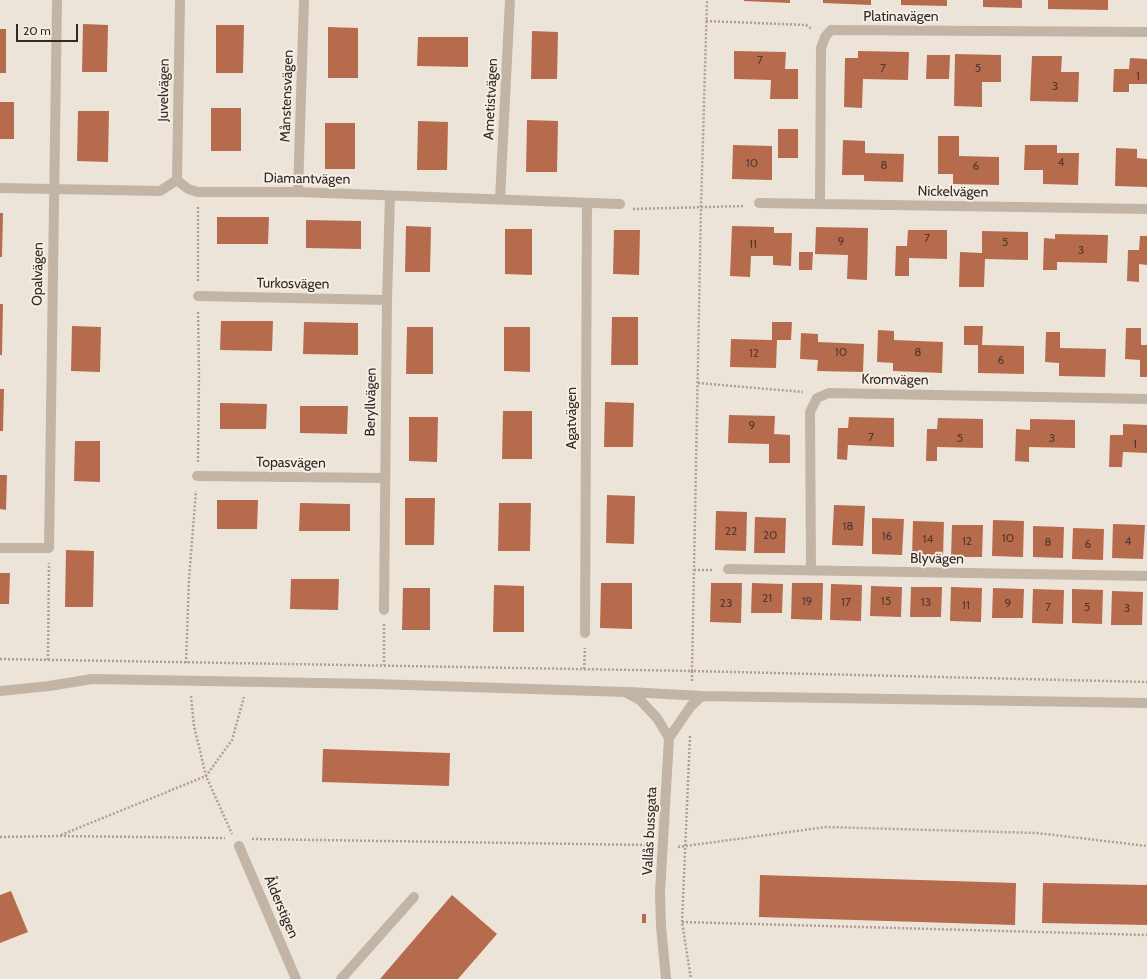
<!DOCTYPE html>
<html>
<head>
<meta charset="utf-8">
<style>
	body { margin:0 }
	#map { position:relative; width:1147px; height:979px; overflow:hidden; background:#ede4d9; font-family:Cabin,sans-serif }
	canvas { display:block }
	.scale { position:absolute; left:16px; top:24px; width:62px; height:18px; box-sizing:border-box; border:2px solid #312a26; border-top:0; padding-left:5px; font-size:12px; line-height:14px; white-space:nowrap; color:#312a26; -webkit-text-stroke:3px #f6eee4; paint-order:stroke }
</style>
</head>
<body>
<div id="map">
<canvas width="1147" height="979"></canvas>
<div class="scale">20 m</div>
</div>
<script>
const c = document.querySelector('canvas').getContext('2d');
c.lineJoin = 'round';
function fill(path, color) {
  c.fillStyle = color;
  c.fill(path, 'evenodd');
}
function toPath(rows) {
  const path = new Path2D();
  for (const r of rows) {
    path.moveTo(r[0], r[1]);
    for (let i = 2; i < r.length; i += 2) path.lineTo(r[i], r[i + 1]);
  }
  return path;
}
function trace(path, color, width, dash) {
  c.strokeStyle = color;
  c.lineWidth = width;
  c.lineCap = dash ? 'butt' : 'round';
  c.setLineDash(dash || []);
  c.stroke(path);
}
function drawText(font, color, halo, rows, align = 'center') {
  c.font = font + ' Cabin,sans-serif';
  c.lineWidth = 4;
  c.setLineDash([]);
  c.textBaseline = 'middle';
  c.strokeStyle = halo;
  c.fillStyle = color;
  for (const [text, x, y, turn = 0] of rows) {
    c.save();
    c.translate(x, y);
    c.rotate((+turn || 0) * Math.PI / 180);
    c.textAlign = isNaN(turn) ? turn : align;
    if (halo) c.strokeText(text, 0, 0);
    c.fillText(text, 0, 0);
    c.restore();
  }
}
const building = toPath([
	[744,0,790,0,790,3,744,1],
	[823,0,871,0,871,5,823,3],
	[901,0,947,0,947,6,901,5],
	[983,0,1022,0,1022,8,983,7],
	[1048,0,1108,0,1108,10,1048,9],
	[83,24,108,25,107,72,82,72],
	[216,25,244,25,243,73,216,73],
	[328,27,358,28,358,78,328,78],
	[0,29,6,29,6,73,0,73],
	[532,31,558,32,557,79,531,79],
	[418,37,468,37,468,67,417,66],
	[734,51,786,52,785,69,798,69,798,99,770,99,771,80,734,79],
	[858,51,909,52,908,80,863,79,862,108,844,107,845,58,858,58],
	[955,54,1001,55,1001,82,982,82,982,107,954,106],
	[927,55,950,55,949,79,926,79],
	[1032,56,1062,56,1061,72,1079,72,1078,102,1030,101],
	[1130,58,1147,59,1147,84,1129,84,1129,92,1113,92,1114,69,1129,69],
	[0,102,14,102,14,139,0,139],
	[211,108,241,108,241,151,211,151],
	[78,111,109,111,108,162,77,161],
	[527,120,558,121,557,172,526,172],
	[418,121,448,122,447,170,417,170],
	[325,123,355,123,355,169,325,169],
	[778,129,798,129,798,158,778,158],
	[938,136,959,136,959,156,999,157,999,185,953,184,953,174,938,174],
	[843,140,865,141,865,153,904,154,903,182,864,181,864,175,842,175],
	[733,145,772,146,772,180,732,179],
	[1025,145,1057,145,1057,153,1079,153,1078,185,1043,184,1043,170,1024,170],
	[1116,148,1137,149,1137,158,1147,159,1147,187,1115,186],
	[0,213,3,213,2,257,0,257],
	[217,217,269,217,268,244,217,244],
	[306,220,361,221,361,249,306,248],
	[406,226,431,227,430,272,405,272],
	[732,226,774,227,774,233,792,233,791,266,773,265,773,256,751,256,750,277,730,276],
	[816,227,868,228,867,280,847,279,848,255,815,254],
	[505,229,532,229,532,275,505,274],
	[614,230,640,230,639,275,613,274],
	[908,230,947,230,947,259,909,258,909,276,895,276,896,246,907,246],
	[982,231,1028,232,1028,260,985,259,984,287,959,287,960,252,982,253],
	[1055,234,1108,235,1107,263,1057,262,1057,270,1043,270,1044,238,1055,239],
	[1140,236,1147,236,1147,265,1139,264,1139,282,1127,281,1128,250,1139,250],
	[799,252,813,252,812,270,799,270],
	[0,304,3,304,2,355,0,355],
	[612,317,638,317,638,365,611,365],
	[221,321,273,321,272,351,220,350],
	[304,322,358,323,358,355,303,354],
	[772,322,792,322,791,340,777,340,776,368,730,367,731,339,772,340],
	[72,326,101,327,100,372,71,371],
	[964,326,983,326,982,345,1024,346,1024,374,978,373,978,345,964,345],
	[407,327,433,327,433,374,406,374],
	[504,327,530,327,530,372,504,371],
	[1126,328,1141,328,1141,345,1147,345,1147,377,1140,377,1140,360,1125,359],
	[878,330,894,331,894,340,943,342,942,373,893,371,893,363,877,362],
	[1046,332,1060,332,1060,348,1106,349,1105,377,1059,376,1059,363,1045,362],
	[801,333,818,334,818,342,864,344,863,372,817,371,818,360,800,359],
	[0,389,4,389,3,431,0,431],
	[605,402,634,403,633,447,604,447],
	[220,403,267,404,266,429,220,429],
	[300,406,348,406,347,434,300,433],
	[503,411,532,411,532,459,502,459],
	[729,415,775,416,774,434,790,435,790,463,769,463,769,444,728,443],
	[409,417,438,417,437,462,409,461],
	[849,417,894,418,894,447,848,445,847,460,837,459,838,428,848,428],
	[938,418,983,419,983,448,937,447,937,461,926,461,927,429,937,429],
	[1030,419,1075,420,1075,448,1029,447,1029,462,1015,461,1016,429,1030,430],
	[1123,424,1147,425,1147,453,1123,452,1122,467,1109,467,1110,435,1123,435],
	[75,441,100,441,100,482,74,481],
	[0,475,7,475,6,510,0,509],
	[607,495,635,496,634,544,606,543],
	[405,498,435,498,434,545,405,545],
	[217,500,258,500,257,529,217,529],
	[300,503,350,504,350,531,299,531],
	[499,503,531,503,530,551,498,551],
	[834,505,865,506,863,546,832,545],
	[716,511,747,512,746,551,715,550],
	[755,517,786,518,785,553,754,553],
	[872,518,904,519,902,555,872,554],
	[993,520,1024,521,1023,557,992,556],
	[913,521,944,522,943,558,912,557],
	[1113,524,1145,525,1143,559,1112,558],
	[952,525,983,525,982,557,951,557],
	[1033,526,1064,527,1063,558,1033,557],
	[1073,528,1104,529,1103,560,1072,559],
	[66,550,94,551,93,607,65,607],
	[0,573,10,573,9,604,0,604],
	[291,579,339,579,338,610,290,609],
	[601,583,632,583,632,629,600,628],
	[711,583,742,583,741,623,710,622],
	[752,583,783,584,782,613,751,613],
	[792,583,823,583,822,620,791,619],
	[831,584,862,585,861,621,830,620],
	[494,585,524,586,524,632,493,632],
	[871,586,902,587,901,617,870,616],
	[911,587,942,587,941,617,910,617],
	[951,587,982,588,981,622,950,621],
	[403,588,430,588,430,630,402,630],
	[993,588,1024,589,1023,618,992,618],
	[1033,589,1064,590,1063,624,1032,623],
	[1072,589,1103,590,1102,624,1072,623],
	[1112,591,1143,592,1142,625,1111,625],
	[323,749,450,753,449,786,322,782],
	[760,875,1016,883,1015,925,759,917],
	[1043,883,1147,885,1147,925,1042,923],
	[11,891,28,932,0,943,0,895],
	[452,895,497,934,458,979,380,979],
	[642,914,646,914,646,923,642,923]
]);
const path = toPath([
	[706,21,806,25,812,29],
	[198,207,198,282],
	[633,209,744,206],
	[698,383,803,392],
	[198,462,199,372,198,311],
	[694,570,714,570],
	[384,624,384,665],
	[0,659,692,671,701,207,707,0],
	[48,660,49,563],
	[186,663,189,579,196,491],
	[584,669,585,648],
	[692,681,692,671,1147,682],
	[191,696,194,726,206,776,232,834],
	[690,736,682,922,691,979],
	[61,835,206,776,232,740,244,697],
	[0,837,59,836,225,838],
	[252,839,647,845],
	[678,847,826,827,1037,833,1147,846],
	[682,922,1147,935]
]);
const lane = toPath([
	[0,691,49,686,92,679,376,684,625,692,640,700,657,718,669,738],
	[629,692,702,696,1147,703],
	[666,979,661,926,660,893,669,738,691,706,702,696]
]);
const street = toPath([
	[177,180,180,0],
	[0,188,160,191,177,180,188,189,198,192,298,192,620,204],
	[298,192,304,0],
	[500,199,510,0],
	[759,203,1147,209],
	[820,204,821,48,825,37,831,30,1147,32],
	[198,296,387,300],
	[197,476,384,478],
	[0,548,49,548,57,0],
	[728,569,1147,576],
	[811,571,810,412,817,398,829,393,1147,399],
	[384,610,387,300,390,196],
	[585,633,587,203],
	[239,846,296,979],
	[341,979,414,897]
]);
const numberNames = [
	["7",760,60],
	["7",883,68],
	["5",978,68],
	["1",1138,76],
	["3",1055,86],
	["4",1061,162],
	["10",752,163],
	["8",884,165],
	["6",976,166],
	["7",927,238],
	["9",841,241],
	["5",1005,242],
	["11",753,244],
	["3",1081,250],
	["10",841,352],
	["8",918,352],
	["12",754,353],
	["6",1001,360],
	["9",752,425],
	["7",871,437],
	["5",960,438],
	["3",1052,438],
	["1",1135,444],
	["18",848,526],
	["22",731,531],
	["20",770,535],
	["16",887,536],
	["10",1008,538],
	["14",928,539],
	["12",967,541],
	["4",1128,541],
	["8",1048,542],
	["6",1088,544],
	["21",767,598],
	["19",807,601],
	["15",886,601],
	["17",846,602],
	["13",926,602],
	["23",726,603],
	["9",1008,603],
	["11",966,605],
	["7",1048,607],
	["5",1087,607],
	["3",1127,608]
];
const streetNames = [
	["Platinavägen",901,17],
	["Juvelvägen",164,90,-89],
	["Månstensvägen",287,96,-88],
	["Ametistvägen",491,99,-87],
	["Diamantvägen",307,179,1],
	["Nickelvägen",953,192,1],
	["Opalvägen",38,274,-89],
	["Turkosvägen",293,284,1],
	["Kromvägen",895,380,1],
	["Beryllvägen",371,402,-89],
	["Agatvägen",572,418,-90],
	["Topasvägen",291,463,1],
	["Blyvägen",937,559,1],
	["Vallås bussgata",650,831,-87],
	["Ålderstigen",281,907,67]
];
fill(building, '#b76b4d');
trace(path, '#af9f91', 2.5, [2, 2]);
trace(lane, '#c3b5a6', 10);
trace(street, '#c3b5a6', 10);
drawText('12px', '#523a30', null, numberNames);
drawText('14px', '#312a26', '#f6eee4', streetNames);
</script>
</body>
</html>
